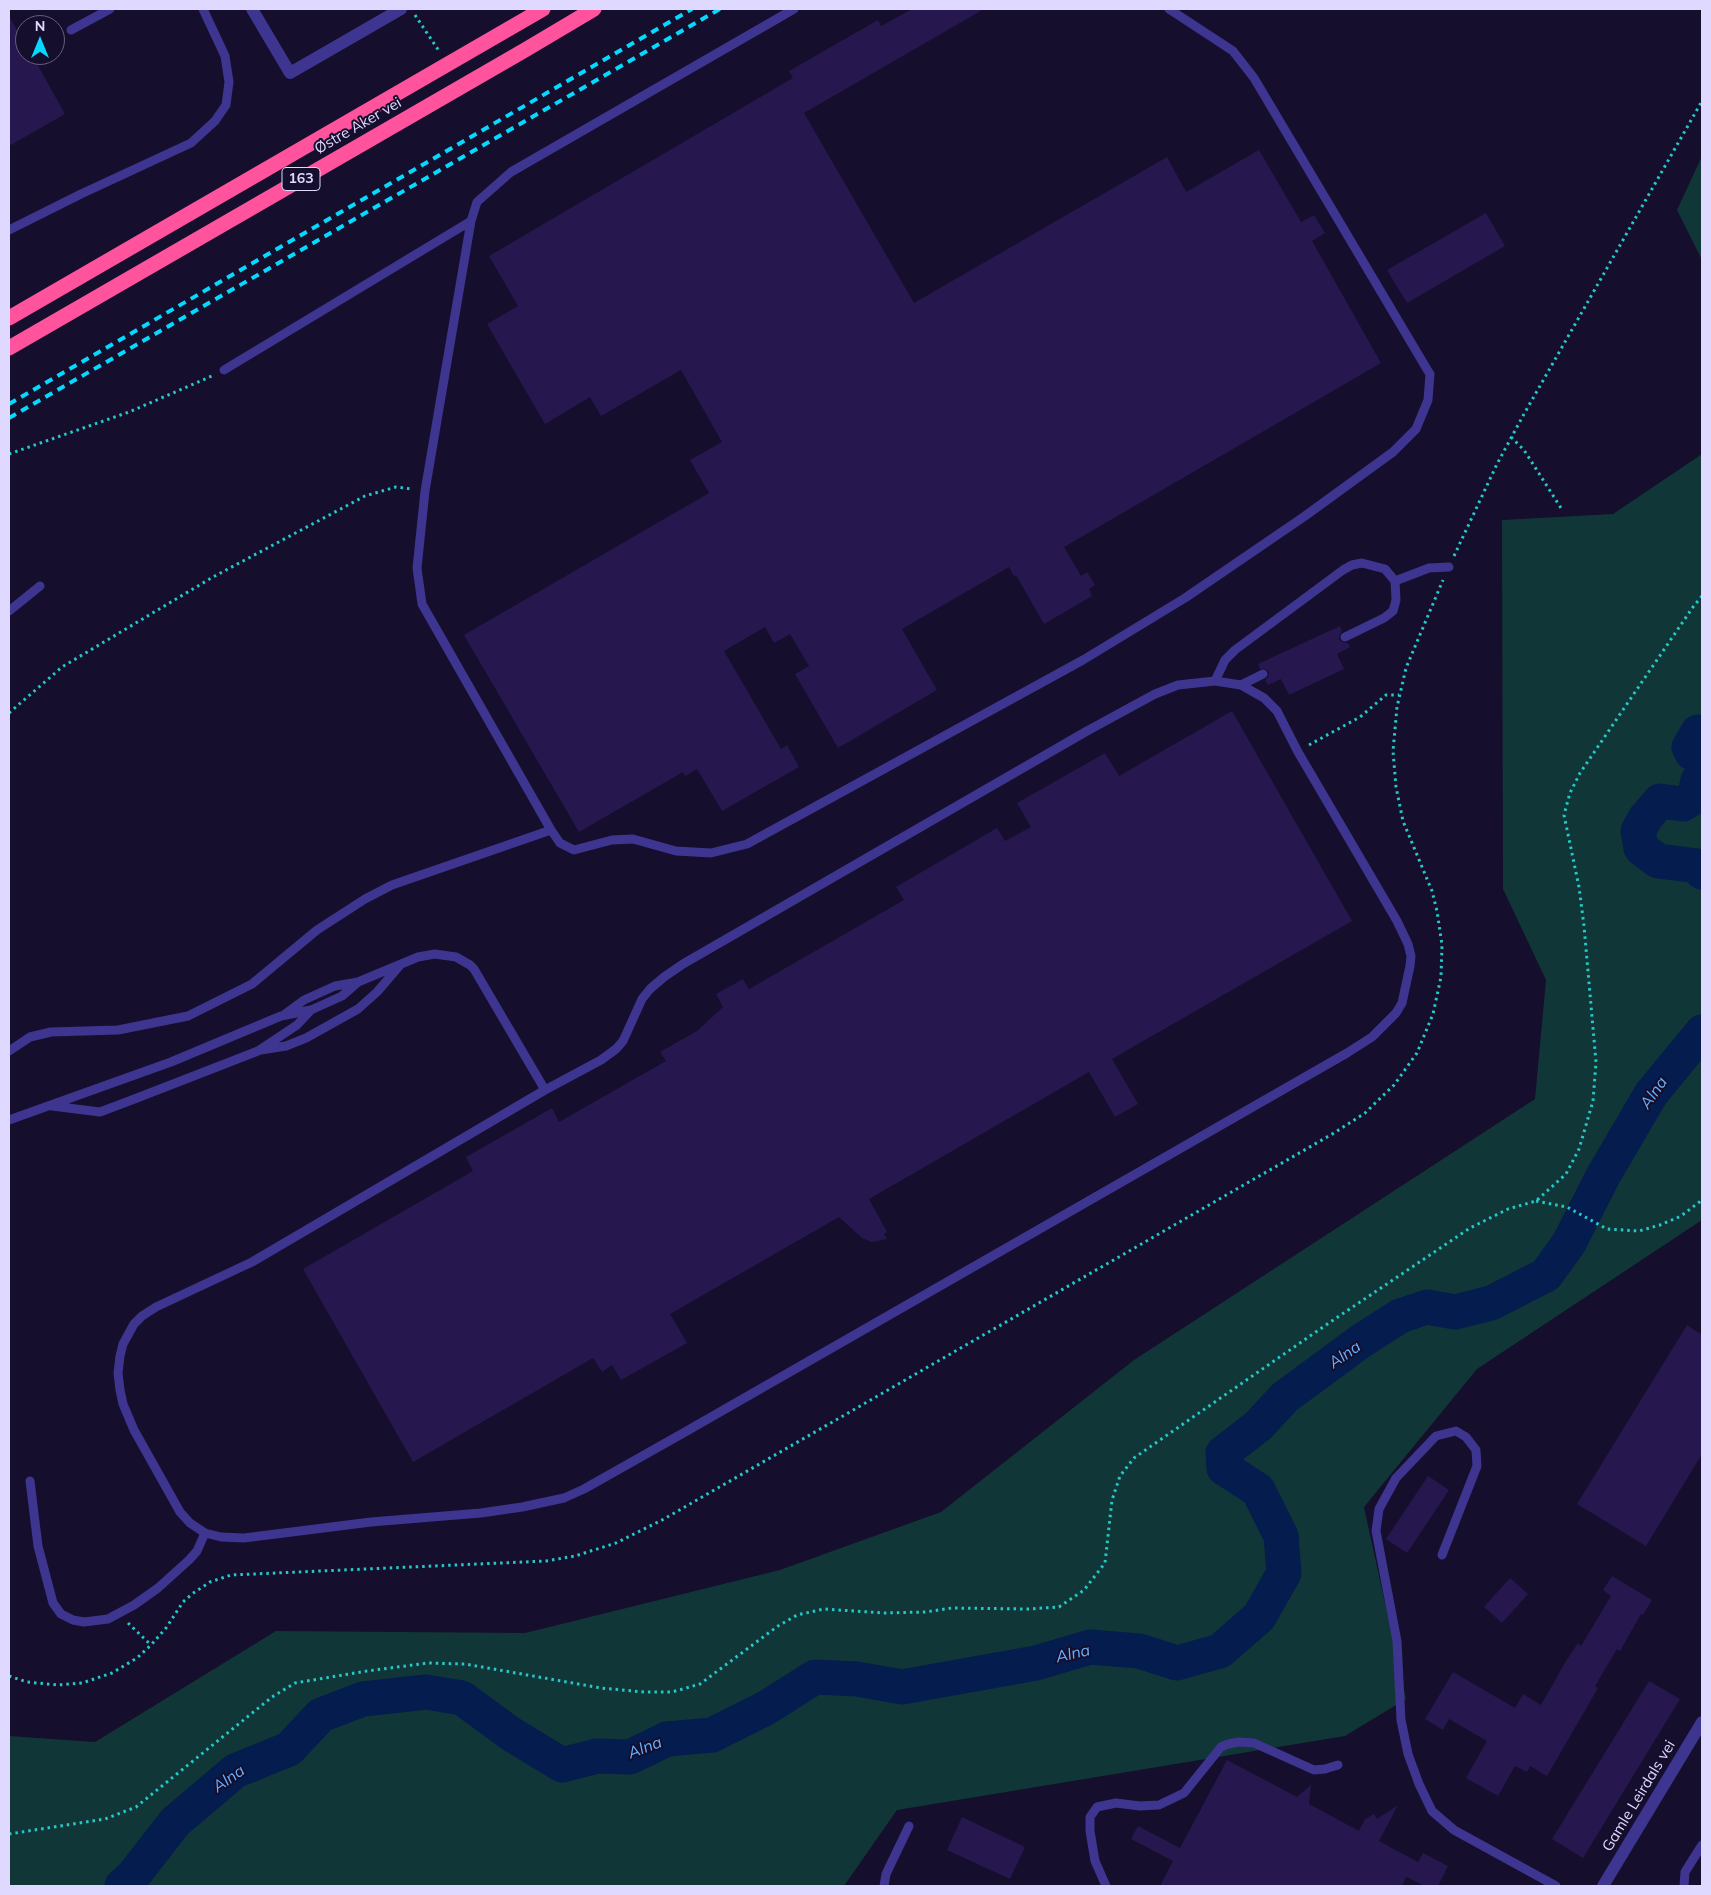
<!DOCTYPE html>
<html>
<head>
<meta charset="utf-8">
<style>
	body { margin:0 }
	#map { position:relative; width:1711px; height:1895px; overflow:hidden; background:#150e2c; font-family:Mulish,sans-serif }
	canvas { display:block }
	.frame { position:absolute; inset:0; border:10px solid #e0d9ff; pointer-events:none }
	.north { position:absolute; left:15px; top:15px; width:50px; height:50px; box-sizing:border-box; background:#150e2c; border:1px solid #665f80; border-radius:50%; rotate:0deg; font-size:14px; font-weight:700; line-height:20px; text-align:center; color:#e0d9ff }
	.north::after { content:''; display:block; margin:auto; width:18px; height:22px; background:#05d9ff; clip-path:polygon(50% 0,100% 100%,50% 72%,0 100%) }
</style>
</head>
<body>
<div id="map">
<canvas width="1711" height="1895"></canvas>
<div class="frame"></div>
<div class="north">N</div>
</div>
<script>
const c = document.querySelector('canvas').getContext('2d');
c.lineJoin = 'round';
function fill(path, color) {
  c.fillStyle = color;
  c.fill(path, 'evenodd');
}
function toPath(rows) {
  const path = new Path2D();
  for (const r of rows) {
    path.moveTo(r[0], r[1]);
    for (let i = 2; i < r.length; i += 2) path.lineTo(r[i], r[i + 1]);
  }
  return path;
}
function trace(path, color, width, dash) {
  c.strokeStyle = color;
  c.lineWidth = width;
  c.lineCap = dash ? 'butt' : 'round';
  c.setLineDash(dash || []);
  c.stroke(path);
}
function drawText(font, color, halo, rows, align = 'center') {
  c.font = font + ' Mulish,sans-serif';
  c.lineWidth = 4;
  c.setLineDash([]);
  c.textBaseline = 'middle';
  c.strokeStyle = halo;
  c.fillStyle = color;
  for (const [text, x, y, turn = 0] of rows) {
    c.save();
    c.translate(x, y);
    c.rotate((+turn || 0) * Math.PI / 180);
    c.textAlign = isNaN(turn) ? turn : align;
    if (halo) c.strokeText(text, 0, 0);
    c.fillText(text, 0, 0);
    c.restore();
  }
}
const green = toPath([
	[1702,156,1702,260,1677,210],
	[1702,454,1702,1220,1477,1369,1364,1507,1406,1699,1345,1736,897,1810,844,1886,9,1886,9,1736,95,1742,276,1631,525,1633,780,1570,941,1512,1134,1360,1535,1099,1546,980,1503,889,1502,520,1613,514]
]);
const river = toPath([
	[1702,733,1698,732,1689,747,1692,753,1702,756],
	[1702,779,1698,781,1694,797,1683,804,1660,801,1646,817,1638,831,1641,848,1658,861,1698,866,1702,872],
	[122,1886,133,1876,175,1822,235,1771,289,1749,321,1715,363,1699,426,1692,462,1698,511,1734,562,1765,597,1756,630,1757,667,1739,712,1735,766,1708,815,1677,857,1679,902,1687,1036,1663,1090,1647,1139,1651,1177,1663,1220,1651,1259,1617,1284,1573,1281,1536,1258,1490,1224,1468,1223,1453,1258,1426,1285,1397,1361,1341,1400,1316,1427,1307,1455,1312,1491,1303,1546,1275,1569,1243,1603,1176,1651,1094,1702,1032]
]);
const building = toPath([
	[912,9,984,9,804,113,914,303,1167,157,1186,192,1259,150,1301,222,1314,215,1325,233,1312,241,1381,363,1064,547,1081,576,1087,572,1095,585,1089,589,1092,596,1044,624,1016,575,1014,576,1009,567,902,629,937,690,838,748,795,674,809,666,790,634,774,643,765,627,724,651,781,749,787,745,799,767,722,811,697,769,685,776,683,772,579,832,464,635,709,493,690,460,722,442,681,370,601,416,590,397,545,424,487,324,518,306,489,256,786,82,793,78,789,71,878,20,881,26],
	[9,16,25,44,25,55,32,55,65,114,9,146],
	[1486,213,1505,246,1407,303,1387,270],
	[1340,626,1342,631,1340,634,1339,639,1342,642,1348,643,1350,647,1337,654,1344,669,1289,695,1281,679,1268,685,1265,680,1268,677,1269,672,1266,669,1260,669,1258,664],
	[1232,711,1352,921,1112,1059,1138,1104,1115,1117,1089,1072,869,1199,887,1232,884,1234,887,1239,872,1242,862,1238,839,1217,670,1314,687,1343,621,1380,612,1365,602,1372,593,1358,413,1462,303,1269,473,1171,466,1157,552,1108,559,1122,666,1061,660,1052,697,1031,723,1007,716,994,743,979,749,989,904,900,896,887,997,828,1005,841,1031,827,1017,803,1105,753,1119,776],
	[1687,1325,1702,1335,1702,1454,1646,1546,1577,1504],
	[1428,1476,1449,1490,1407,1553,1386,1539],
	[1612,1576,1652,1600,1643,1615,1641,1614,1620,1651,1617,1649,1595,1686,1598,1688,1547,1776,1530,1766,1527,1772,1515,1766,1498,1796,1466,1778,1487,1741,1449,1719,1443,1730,1425,1719,1453,1672,1515,1708,1523,1694,1541,1705,1566,1661,1578,1643,1581,1646,1611,1596,1603,1590],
	[1510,1578,1528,1594,1502,1623,1484,1607],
	[1649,1681,1680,1699,1583,1858,1552,1839],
	[1227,1760,1297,1797,1311,1785,1309,1804,1359,1831,1365,1819,1374,1814,1377,1819,1398,1805,1379,1841,1418,1862,1423,1853,1448,1866,1438,1886,1425,1886,1406,1877,1402,1886,1160,1886,1173,1861,1131,1839,1138,1826,1180,1848],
	[962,1817,1025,1847,1010,1879,947,1850]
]);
const path = toPath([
	[415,15,439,51],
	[1511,437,1524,450,1561,508],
	[9,454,129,412,212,376],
	[1454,556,1497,464,1524,414,1702,101],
	[9,713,62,667,213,577,365,496,396,487,412,489],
	[1309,745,1360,717,1386,695,1399,695],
	[1536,1201,1567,1207,1607,1229,1639,1231,1660,1225,1681,1216,1702,1200],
	[128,1623,151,1645],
	[9,1676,27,1682,58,1685,82,1683,112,1673,137,1658,151,1645,166,1628,183,1602,192,1594,210,1582,231,1575,546,1561,575,1556,616,1543,664,1519,1334,1133,1365,1113,1394,1085,1417,1053,1433,1014,1441,977,1442,945,1437,911,1432,891,1403,821,1396,787,1393,751,1397,707,1406,668,1443,580],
	[9,1834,105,1819,136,1807,272,1697,295,1683,367,1671,428,1663,465,1664,601,1688,644,1692,672,1692,700,1684,778,1626,797,1615,824,1609,884,1613,925,1612,952,1608,1028,1609,1059,1607,1084,1590,1105,1563,1112,1500,1120,1476,1134,1458,1323,1327,1470,1228,1508,1209,1536,1201,1566,1174,1579,1149,1593,1101,1596,1062,1584,926,1579,887,1564,815,1570,793,1580,773,1693,607,1702,596]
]);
const lane = toPath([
	[794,9,511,172,477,202,471,221,425,491,417,568,422,604,551,830,560,843,574,850,612,840,633,839,676,851,711,853,747,844,1083,660,1185,598,1305,516,1393,452,1416,429,1428,400,1430,374,1428,371,1254,78,1233,51,1169,9],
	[71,30,110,9],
	[9,230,81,194,191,143,215,121,226,105,229,82,225,56,203,9],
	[224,370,471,221],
	[1395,581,1429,568,1449,567],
	[9,611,40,586],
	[1215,681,1241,685,1264,698,1277,711,1298,752,1397,921,1408,944,1411,956,1410,966,1402,1003,1396,1013,1372,1037,1347,1053,685,1432,584,1489,564,1498,522,1507,481,1513,371,1522,244,1538,221,1537,205,1533,190,1523,180,1512,134,1430,123,1404,120,1390,118,1373,120,1356,123,1344,134,1324,142,1316,156,1307,252,1262,545,1090,601,1060,616,1049,623,1041,642,999,650,989,664,977,683,964,1087,731,1155,694,1178,685,1215,681],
	[1215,681,1225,660,1235,650,1343,570,1352,565,1362,563,1385,569,1395,581,1396,600,1393,611,1384,618,1345,637],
	[1241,685,1263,674],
	[285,1014,304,1000,335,986,358,982,418,957,435,954,456,957,470,965,474,969,545,1090],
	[261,1050,286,1046,306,1038,358,1009,377,992,401,964],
	[9,1051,30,1037,51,1032,118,1030,188,1016,252,984,317,930,365,899,392,885,551,830],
	[52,1106,100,1112,137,1098,258,1051,297,1025,311,1010],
	[9,1120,171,1062,281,1016,311,1010,342,996,358,982],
	[30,1481,38,1546,53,1603,61,1614,73,1620,84,1622,108,1619,134,1605,158,1588,189,1560,197,1551,205,1533],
	[1442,1555,1477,1466,1476,1450,1466,1437,1456,1431,1436,1436,1396,1478,1379,1509,1376,1531,1397,1641,1401,1720,1408,1754,1419,1784,1432,1811,1454,1830,1556,1886],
	[884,1886,886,1874,909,1826],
	[1106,1886,1095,1861,1090,1831,1090,1817,1097,1807,1116,1803,1140,1806,1159,1805,1184,1793,1221,1747,1228,1744,1239,1742,1254,1743,1314,1770,1325,1769,1338,1765],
	[1684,1886,1685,1872,1702,1845]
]);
const street = toPath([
	[252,9,290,73,401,9],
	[1603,1886,1702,1722]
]);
const highway = toPath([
	[9,318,543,9],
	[9,348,525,50,594,9]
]);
const rail = toPath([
	[9,404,692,9],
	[9,418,720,9]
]);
const shields = [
	[301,179,38]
];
const shieldNames = [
	["163",301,179]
];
const streetNames = [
	["Østre Aker vei",358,126,-30],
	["Gamle Leirdals vei",1639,1796,-59]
];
const waterNames = [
	["Alna",1654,1093,-55],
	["Alna",1345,1355,-35],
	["Alna",1073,1654,-13],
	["Alna",645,1748,-21],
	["Alna",229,1779,-35]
];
fill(green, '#113637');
trace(river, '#051c4e', 35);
fill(building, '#26184f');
trace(path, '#24c9c8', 3, [2.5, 4]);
trace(lane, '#3d3590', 9);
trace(street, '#3d3590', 12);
trace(highway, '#ff549d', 15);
trace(rail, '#05d9ff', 4, [8, 6]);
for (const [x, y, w] of shields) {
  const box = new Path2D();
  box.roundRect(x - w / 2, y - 11.5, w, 23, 4);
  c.fillStyle = '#150e2c';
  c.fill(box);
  trace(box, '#e0d9ff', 1);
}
drawText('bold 14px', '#e0d9ff', null, shieldNames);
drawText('15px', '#e0d9ff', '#150e2c', streetNames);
drawText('italic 16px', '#67b1ff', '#150e2c', waterNames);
</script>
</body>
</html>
